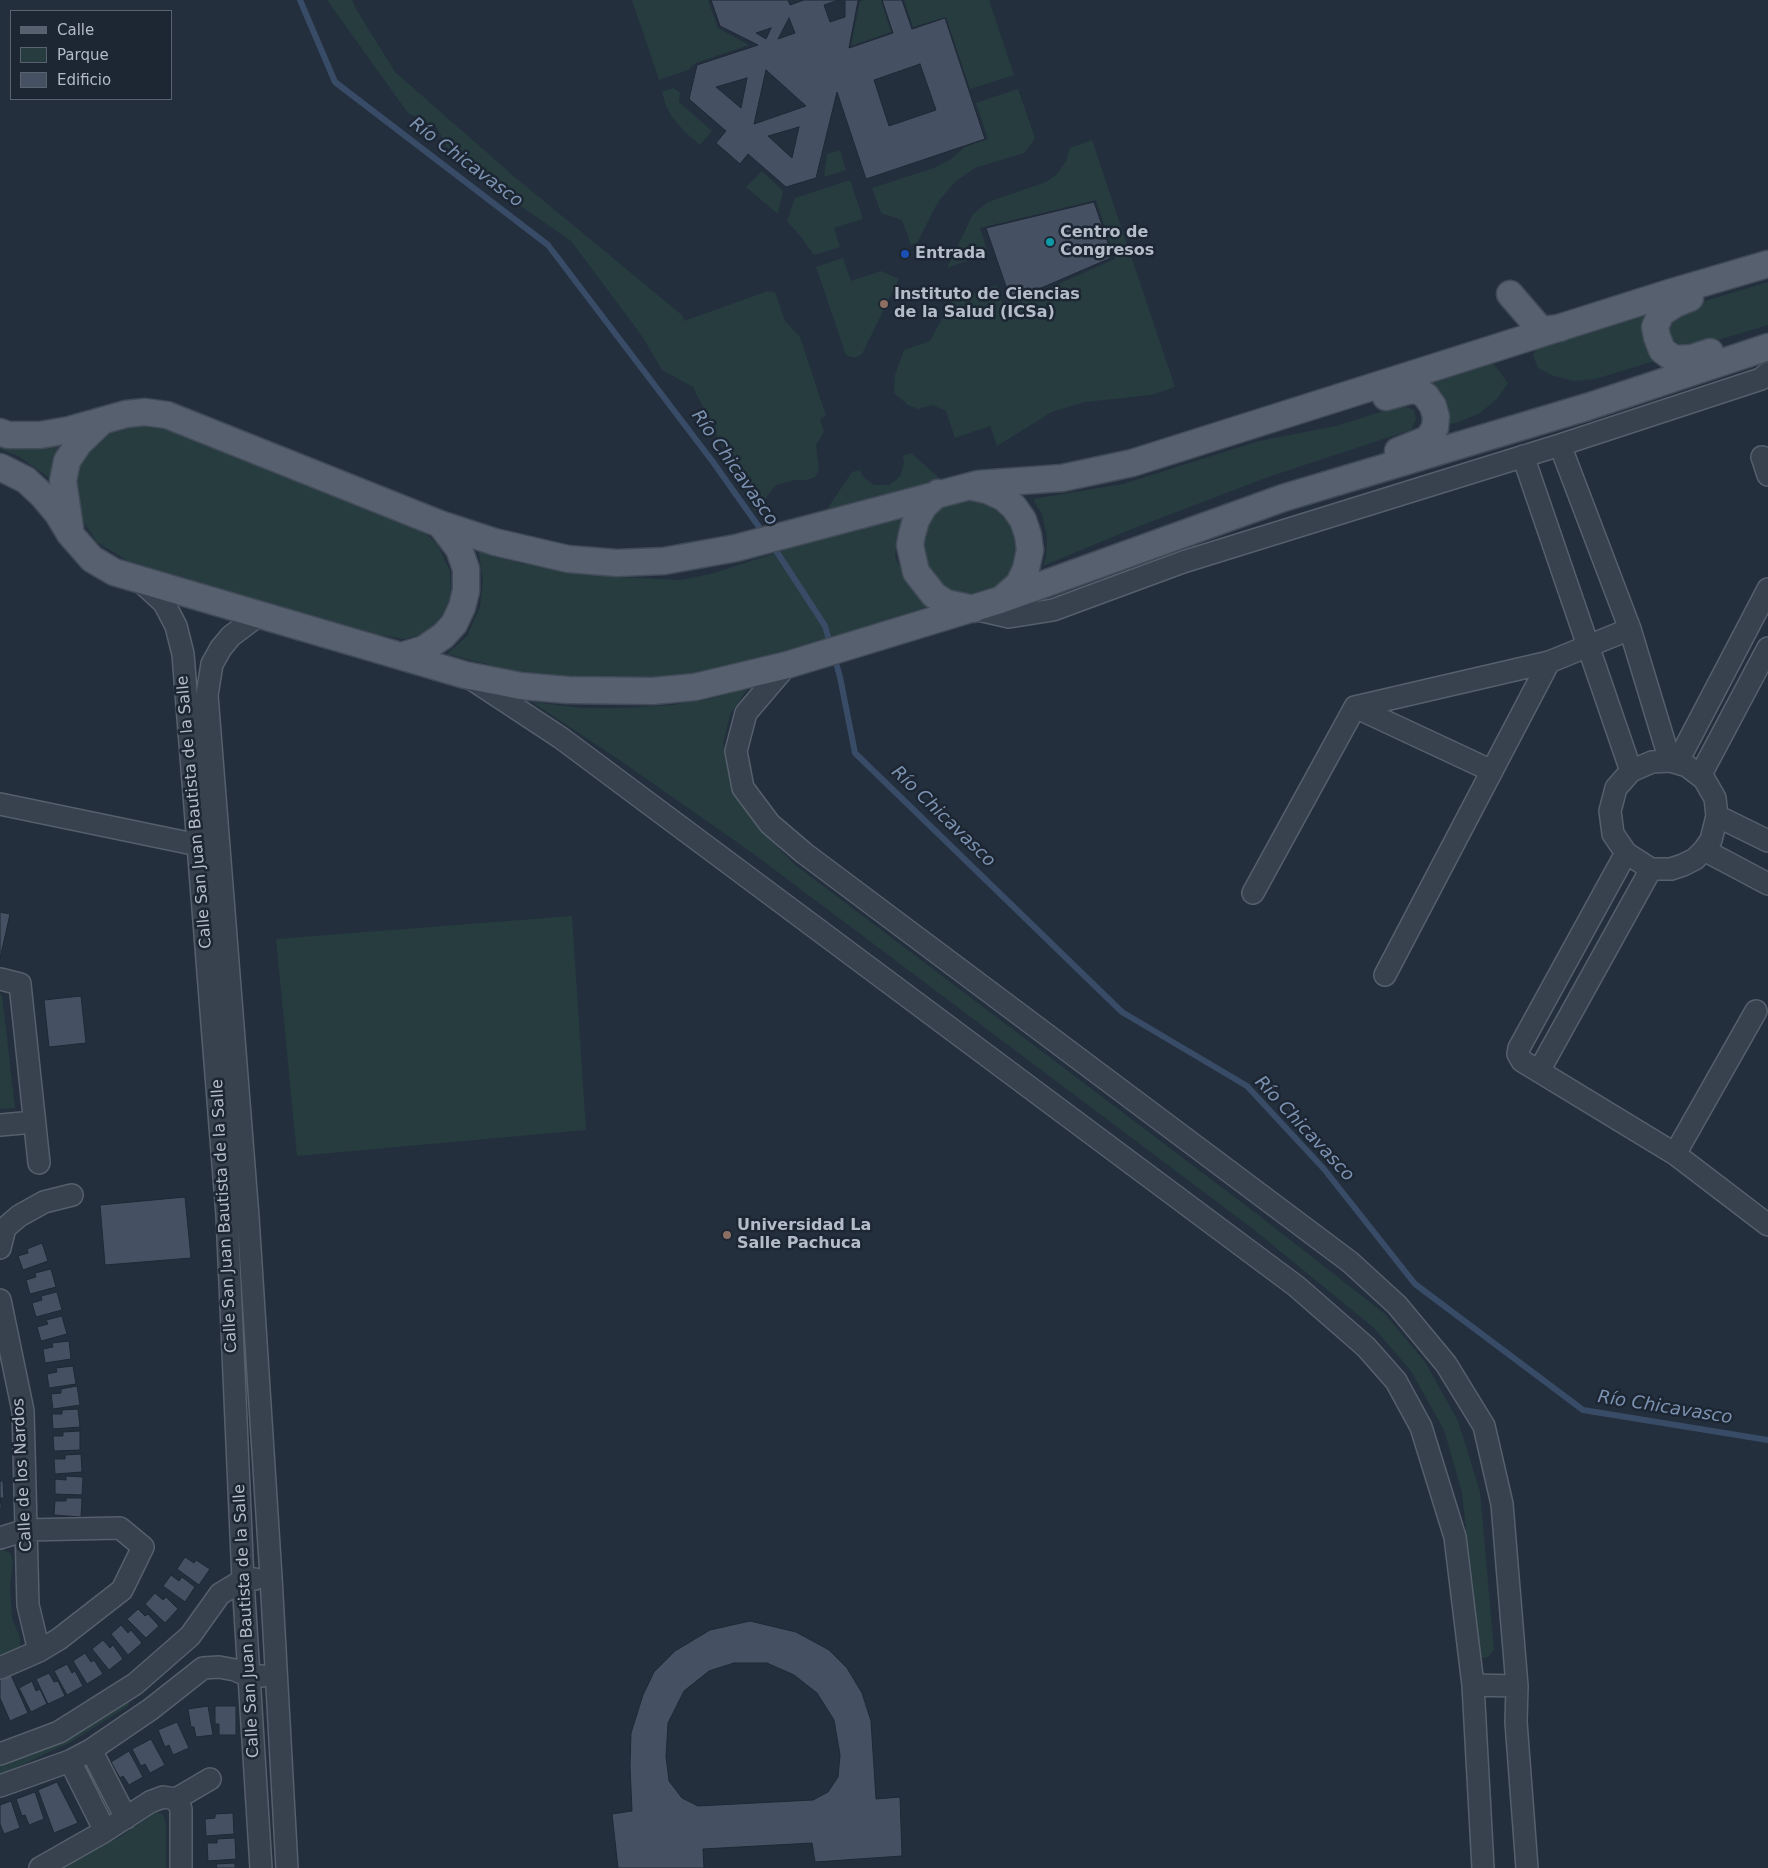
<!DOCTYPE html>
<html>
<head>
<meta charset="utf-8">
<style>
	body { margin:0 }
	#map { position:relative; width:1768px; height:1868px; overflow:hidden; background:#242f3e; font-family:"DejaVu Sans",sans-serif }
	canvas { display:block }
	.legend { position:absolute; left:10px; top:10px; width:162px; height:90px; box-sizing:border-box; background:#1d2633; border:1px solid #59626f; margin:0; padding:6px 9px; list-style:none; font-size:15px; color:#b4bcc9 }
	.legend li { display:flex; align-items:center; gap:10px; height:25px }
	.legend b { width:25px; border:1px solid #59626f }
</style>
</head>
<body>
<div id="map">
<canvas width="1768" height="1868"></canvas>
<ul class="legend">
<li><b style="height:6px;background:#56606e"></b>Calle</li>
<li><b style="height:14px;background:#263c3f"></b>Parque</li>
<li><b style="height:14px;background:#455162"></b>Edificio</li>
</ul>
</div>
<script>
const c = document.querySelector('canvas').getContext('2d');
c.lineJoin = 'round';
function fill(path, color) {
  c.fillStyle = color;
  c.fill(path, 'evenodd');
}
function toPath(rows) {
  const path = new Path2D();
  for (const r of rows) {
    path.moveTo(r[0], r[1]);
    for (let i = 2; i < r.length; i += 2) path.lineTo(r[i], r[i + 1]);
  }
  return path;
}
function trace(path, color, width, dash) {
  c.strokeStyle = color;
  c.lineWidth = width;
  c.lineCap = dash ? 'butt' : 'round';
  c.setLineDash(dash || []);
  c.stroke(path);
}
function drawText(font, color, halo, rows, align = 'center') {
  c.font = font + ' "DejaVu Sans",sans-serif';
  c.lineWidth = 5;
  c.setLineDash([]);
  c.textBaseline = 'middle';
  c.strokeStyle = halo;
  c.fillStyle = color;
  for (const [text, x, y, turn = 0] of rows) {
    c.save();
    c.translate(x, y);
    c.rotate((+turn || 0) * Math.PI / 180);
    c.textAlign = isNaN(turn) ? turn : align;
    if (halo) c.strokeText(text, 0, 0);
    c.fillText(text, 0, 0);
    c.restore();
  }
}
const green = toPath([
	[327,0,352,0,356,9,395,72,516,178,682,315,684,321,768,291,775,292,785,321,800,337,826,416,820,419,824,432,816,445,819,470,815,477,806,480,794,480,776,485,767,496,762,507,754,511,693,387,662,370,642,336,571,241,453,159,437,128,408,113],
	[632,0,708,0,718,28,749,45,696,63,688,70,659,80],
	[864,0,881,0,891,32,851,46,860,1],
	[904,0,989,0,1014,75,970,89,946,17,913,27],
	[673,88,680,92,679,102,712,131,700,145,685,132,672,117,666,106,662,92],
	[1018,89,1035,138,1030,146,1024,153,975,168,956,181,938,202,917,243,911,245,902,220,881,213,872,188,934,168,951,159,965,147,988,139,976,103],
	[1092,140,1175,387,1151,395,1085,402,1052,412,997,446,990,426,955,438,946,411,932,405,918,409,908,405,894,393,895,375,904,350,930,341,951,302,996,285,1004,308,1115,259,1096,200,980,228,988,253,947,268,973,214,988,202,1046,182,1057,174,1066,161,1070,148],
	[840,150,846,170,824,177,827,154],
	[762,171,783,191,778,214,746,187],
	[850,180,863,219,834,228,840,247,814,255,801,237,787,221,795,198],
	[843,258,851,281,881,271,899,279,862,354,854,358,846,355,816,267],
	[1768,282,1768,325,1688,349,1679,345,1672,338,1669,332,1669,325,1682,308],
	[1650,307,1658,360,1595,379,1574,381,1554,376,1538,368,1533,355,1537,348],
	[1490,359,1508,383,1497,399,1480,413,1456,423,1449,424,1446,405,1442,393,1427,379],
	[1403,405,1414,410,1416,420,1411,430,1271,476,1137,527,1043,566,1046,556,1047,537,1042,514,1033,499,1123,484,1259,441,1336,426],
	[142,425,164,426,415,524,438,545,450,571,451,597,441,616,427,633,404,639,380,635,128,561,97,542,81,518,73,488,79,462,94,441,119,428],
	[61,443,54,457,51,479,18,456,0,449,0,444],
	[911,453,946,484,819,521,852,472,860,470,863,477,874,485,889,485,895,481,900,476,904,463,903,456],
	[973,496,1004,509,1020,540,1013,573,1001,585,986,593,970,596,955,593,941,586,923,560,924,530,931,516,942,505],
	[905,511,898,534,895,556,904,576,935,610,746,663,695,674,649,680,589,680,511,670,447,654,467,636,480,607,483,580,478,548,519,563,579,573,620,577,680,580,711,574],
	[748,688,730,715,723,744,734,791,758,826,794,864,1261,1217,1385,1314,1425,1362,1458,1421,1480,1492,1494,1650,1488,1657,1483,1658,1476,1651,1472,1586,1462,1492,1444,1430,1411,1371,1374,1328,1253,1229,751,852,618,759,532,702,582,708,625,708,672,705,709,699],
	[572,916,586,1130,297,1156,276,939],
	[0,994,2,995,15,1108,0,1109],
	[0,1550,4,1550,10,1553,13,1561,10,1587,12,1618,20,1638,20,1647,0,1656],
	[126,1700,129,1703,128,1706,71,1742,0,1775,0,1763],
	[157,1812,163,1815,166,1824,166,1868,51,1868,118,1838]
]);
const stream = toPath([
	[300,0,335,82,548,245,713,462,764,534],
	[773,546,825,626,831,647],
	[834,656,840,677,855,753,1122,1012,1247,1086,1324,1169,1415,1284,1583,1410,1768,1440]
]);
const building = toPath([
	[711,0,788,0,790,5,804,0,839,0,824,5,830,22,845,17,845,0,861,0,858,1,849,48,893,33,882,0,902,0,912,29,945,18,985,139,866,179,837,92,816,178,786,187,748,154,740,164,716,143,726,131,689,99,697,65,758,45,720,26,711,0],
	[789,18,795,33,778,39,789,18],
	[771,28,766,39,756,33,771,28],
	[920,64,936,110,889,126,874,80,920,64],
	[766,70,806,106,754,124,766,70],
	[747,78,741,108,716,87,747,78],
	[799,127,792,158,768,136,799,127],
	[1094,202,1113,257,1011,301,986,228,1094,202],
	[0,912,10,914,0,959,0,912],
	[81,996,86,1043,49,1047,44,1000,81,996],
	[185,1197,191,1258,105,1265,100,1205,185,1197],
	[42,1243,48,1261,23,1270,18,1256,28,1253,27,1249,42,1243],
	[51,1269,56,1287,30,1294,26,1280,36,1277,35,1273,51,1269],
	[57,1292,62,1310,36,1317,32,1303,42,1300,41,1296,57,1292],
	[62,1316,67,1334,41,1341,37,1327,48,1324,46,1320,62,1316],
	[69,1341,71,1359,45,1363,43,1349,53,1347,52,1343,69,1341],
	[73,1366,76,1384,49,1388,47,1374,57,1372,56,1368,73,1366],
	[77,1386,80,1405,53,1409,51,1394,61,1393,61,1389,77,1386],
	[78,1409,80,1427,53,1429,52,1414,62,1414,62,1410,78,1409],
	[80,1431,80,1450,54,1451,53,1436,63,1436,63,1432,80,1431],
	[81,1454,82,1472,55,1474,54,1459,65,1459,65,1455,81,1454],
	[66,1476,83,1477,82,1495,55,1494,55,1479,66,1480,66,1476],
	[0,1481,3,1481,4,1498,0,1498,2,1509,0,1509,0,1481],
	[66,1498,82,1498,81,1517,54,1515,55,1501,66,1501,66,1498],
	[185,1557,194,1563,196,1560,210,1569,199,1585,177,1569,185,1557],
	[171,1575,179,1581,182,1577,195,1587,185,1602,163,1586,171,1575],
	[155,1593,163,1600,166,1597,178,1609,165,1623,145,1604,155,1593],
	[138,1609,145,1616,148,1614,159,1626,146,1638,127,1619,138,1609],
	[750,1621,796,1632,829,1650,847,1668,862,1693,871,1721,876,1799,900,1797,902,1856,815,1862,812,1843,703,1849,704,1868,618,1868,612,1814,632,1811,630,1766,631,1733,643,1695,654,1672,675,1651,710,1630,750,1621],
	[734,1663,767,1663,794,1675,817,1693,834,1720,840,1755,838,1777,828,1792,813,1800,698,1806,682,1798,669,1781,666,1757,668,1723,684,1691,709,1671,734,1663],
	[121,1625,128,1633,131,1630,142,1643,128,1655,111,1634,121,1625],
	[103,1640,110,1648,113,1645,123,1659,109,1670,92,1649,103,1640],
	[85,1653,91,1662,94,1660,103,1674,87,1684,73,1661,85,1653],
	[67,1664,72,1673,75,1671,83,1686,67,1695,54,1671,67,1664],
	[49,1673,54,1682,58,1681,65,1696,48,1704,36,1679,49,1673],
	[11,1675,28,1713,10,1721,0,1698,0,1680,11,1675],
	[32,1681,36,1691,40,1689,47,1704,31,1712,19,1688,32,1681],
	[208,1706,213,1735,196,1737,194,1727,191,1727,188,1709,208,1706],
	[215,1706,236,1706,236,1735,219,1735,219,1724,215,1724,215,1706],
	[177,1722,189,1748,173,1755,169,1745,165,1747,158,1730,177,1722],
	[151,1739,165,1765,150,1773,145,1764,141,1766,132,1749,151,1739],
	[129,1751,143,1777,129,1785,123,1776,120,1778,111,1762,129,1751],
	[57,1782,78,1823,54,1833,38,1790,57,1782],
	[35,1792,44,1819,29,1825,25,1815,22,1816,16,1799,35,1792],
	[11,1801,20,1828,4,1834,0,1824,0,1805,11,1801],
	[233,1813,234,1834,206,1836,205,1819,215,1818,215,1814,233,1813],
	[235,1838,236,1859,208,1861,207,1843,217,1843,217,1839,235,1838],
	[235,1863,235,1868,217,1868,216,1864,235,1863]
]);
const minor = toPath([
	[1560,445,1630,629,1670,761],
	[1523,456,1631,771],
	[1762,457,1768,475],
	[139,580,164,603,176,626,183,654,227,1215,243,1580,261,1868],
	[974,609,1009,617,1053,610,1183,562,1560,445,1761,379,1768,373],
	[259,615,231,636,221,648,212,664,207,695,248,1217,271,1577,287,1868],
	[787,665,746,713,736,751,743,788,770,824,804,853,1350,1262,1397,1305,1446,1364,1484,1426,1502,1504,1517,1686,1516,1722,1527,1868],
	[470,678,561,738,1296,1286,1366,1347,1396,1381,1421,1427,1455,1537,1473,1685,1483,1868],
	[1355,707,1492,771],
	[1670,761,1687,766,1704,779,1715,798,1717,816,1711,840,1704,850,1695,859,1683,865,1671,869,1651,869,1626,853,1613,834,1610,811,1616,788,1631,771,1652,762,1670,761],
	[1677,763,1768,589],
	[1700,776,1768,648],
	[0,804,198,845],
	[1717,816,1768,841],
	[1704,850,1768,884],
	[1626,853,1519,1048,1518,1054,1522,1061,1675,1154,1768,1225],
	[1253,893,1355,707,1549,662,1630,629],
	[1385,975,1549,662],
	[0,979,20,984,39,1163],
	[1539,1071,1651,869],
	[0,1125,34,1122],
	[1675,1154,1756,1011],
	[0,1248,5,1228,19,1216,44,1202,72,1195],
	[0,1300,23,1411,28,1605,39,1651],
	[0,1538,26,1530,120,1528,143,1547,122,1590,59,1639,39,1651,0,1668],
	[1473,1685,1517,1686],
	[91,1750,126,1818],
	[0,1754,59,1732,135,1684,190,1636,220,1594,243,1580,255,1579],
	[70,1761,105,1831],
	[0,1786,70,1761,91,1750,151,1709,203,1668,219,1667,235,1670,249,1676,262,1676],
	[176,1799,181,1809,181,1868],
	[40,1868,105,1831,150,1802,163,1797,176,1799,210,1779]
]);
const major = toPath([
	[1510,294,1541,330,1560,328],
	[1690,298,1675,304,1661,313,1655,327,1657,337,1662,350,1674,359,1692,358,1710,352],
	[1386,397,1411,390,1419,391,1426,396,1433,406,1436,417,1435,428,1428,439,1398,451],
	[0,432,8,435,40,435,69,430,126,414,145,412,167,415,440,524,495,542,568,559,617,563,664,561,736,548,978,484,1062,478,1132,463,1669,293,1768,264],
	[0,467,26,480,42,495,58,514,70,534,92,559,114,572,465,675,521,686,568,690,653,691,695,687,787,665,1000,600,1283,498,1587,407,1768,347],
	[973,487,987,490,1004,498,1014,507,1023,520,1028,535,1030,550,1026,569,1019,584,1003,598],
	[938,493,924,506,916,520,912,534,910,545,916,572,934,595,946,603,974,609],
	[70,528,63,481,67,461,79,443,102,421],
	[401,656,424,649,443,636,454,624,462,607,466,591,466,569,459,549,440,524]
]);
const markers = [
	[1050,242,5,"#0f9aa8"],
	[905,254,5,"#1a4fb4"],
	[884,304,5,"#8d6e63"],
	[727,1235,5,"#8d6e63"]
];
const poiNames = [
	["Centro de",1060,233],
	["Congresos",1060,251],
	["Entrada",915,254],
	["Instituto de Ciencias",894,295],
	["de la Salud (ICSa)",894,313],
	["Universidad La",737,1226],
	["Salle Pachuca",737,1244]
];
const streetNames = [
	["Calle San Juan Bautista de la Salle",195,812,-95],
	["Calle San Juan Bautista de la Salle",225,1216,-93],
	["Calle de los Nardos",23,1475,-93],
	["Calle San Juan Bautista de la Salle",247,1621,-93]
];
const waterNames = [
	["Río Chicavasco",466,163,37],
	["Río Chicavasco",734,468,55],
	["Río Chicavasco",943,817,44],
	["Río Chicavasco",1304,1129,47],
	["Río Chicavasco",1665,1408,9]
];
fill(green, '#263c3f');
trace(stream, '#394c67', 6);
fill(building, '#455162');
trace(building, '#1f2835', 1);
trace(minor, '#565f6c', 24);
trace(major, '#414a57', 29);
trace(minor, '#38414e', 21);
trace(major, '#56606e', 26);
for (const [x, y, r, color] of markers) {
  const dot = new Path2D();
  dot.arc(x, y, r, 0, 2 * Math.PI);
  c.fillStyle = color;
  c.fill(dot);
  trace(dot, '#1d2633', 2);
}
drawText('bold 16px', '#b4bcc9', '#1d2633', poiNames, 'left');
drawText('16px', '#b4bcc9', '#1d2633', streetNames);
drawText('italic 18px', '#7c92b1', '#1d2633', waterNames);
</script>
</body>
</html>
